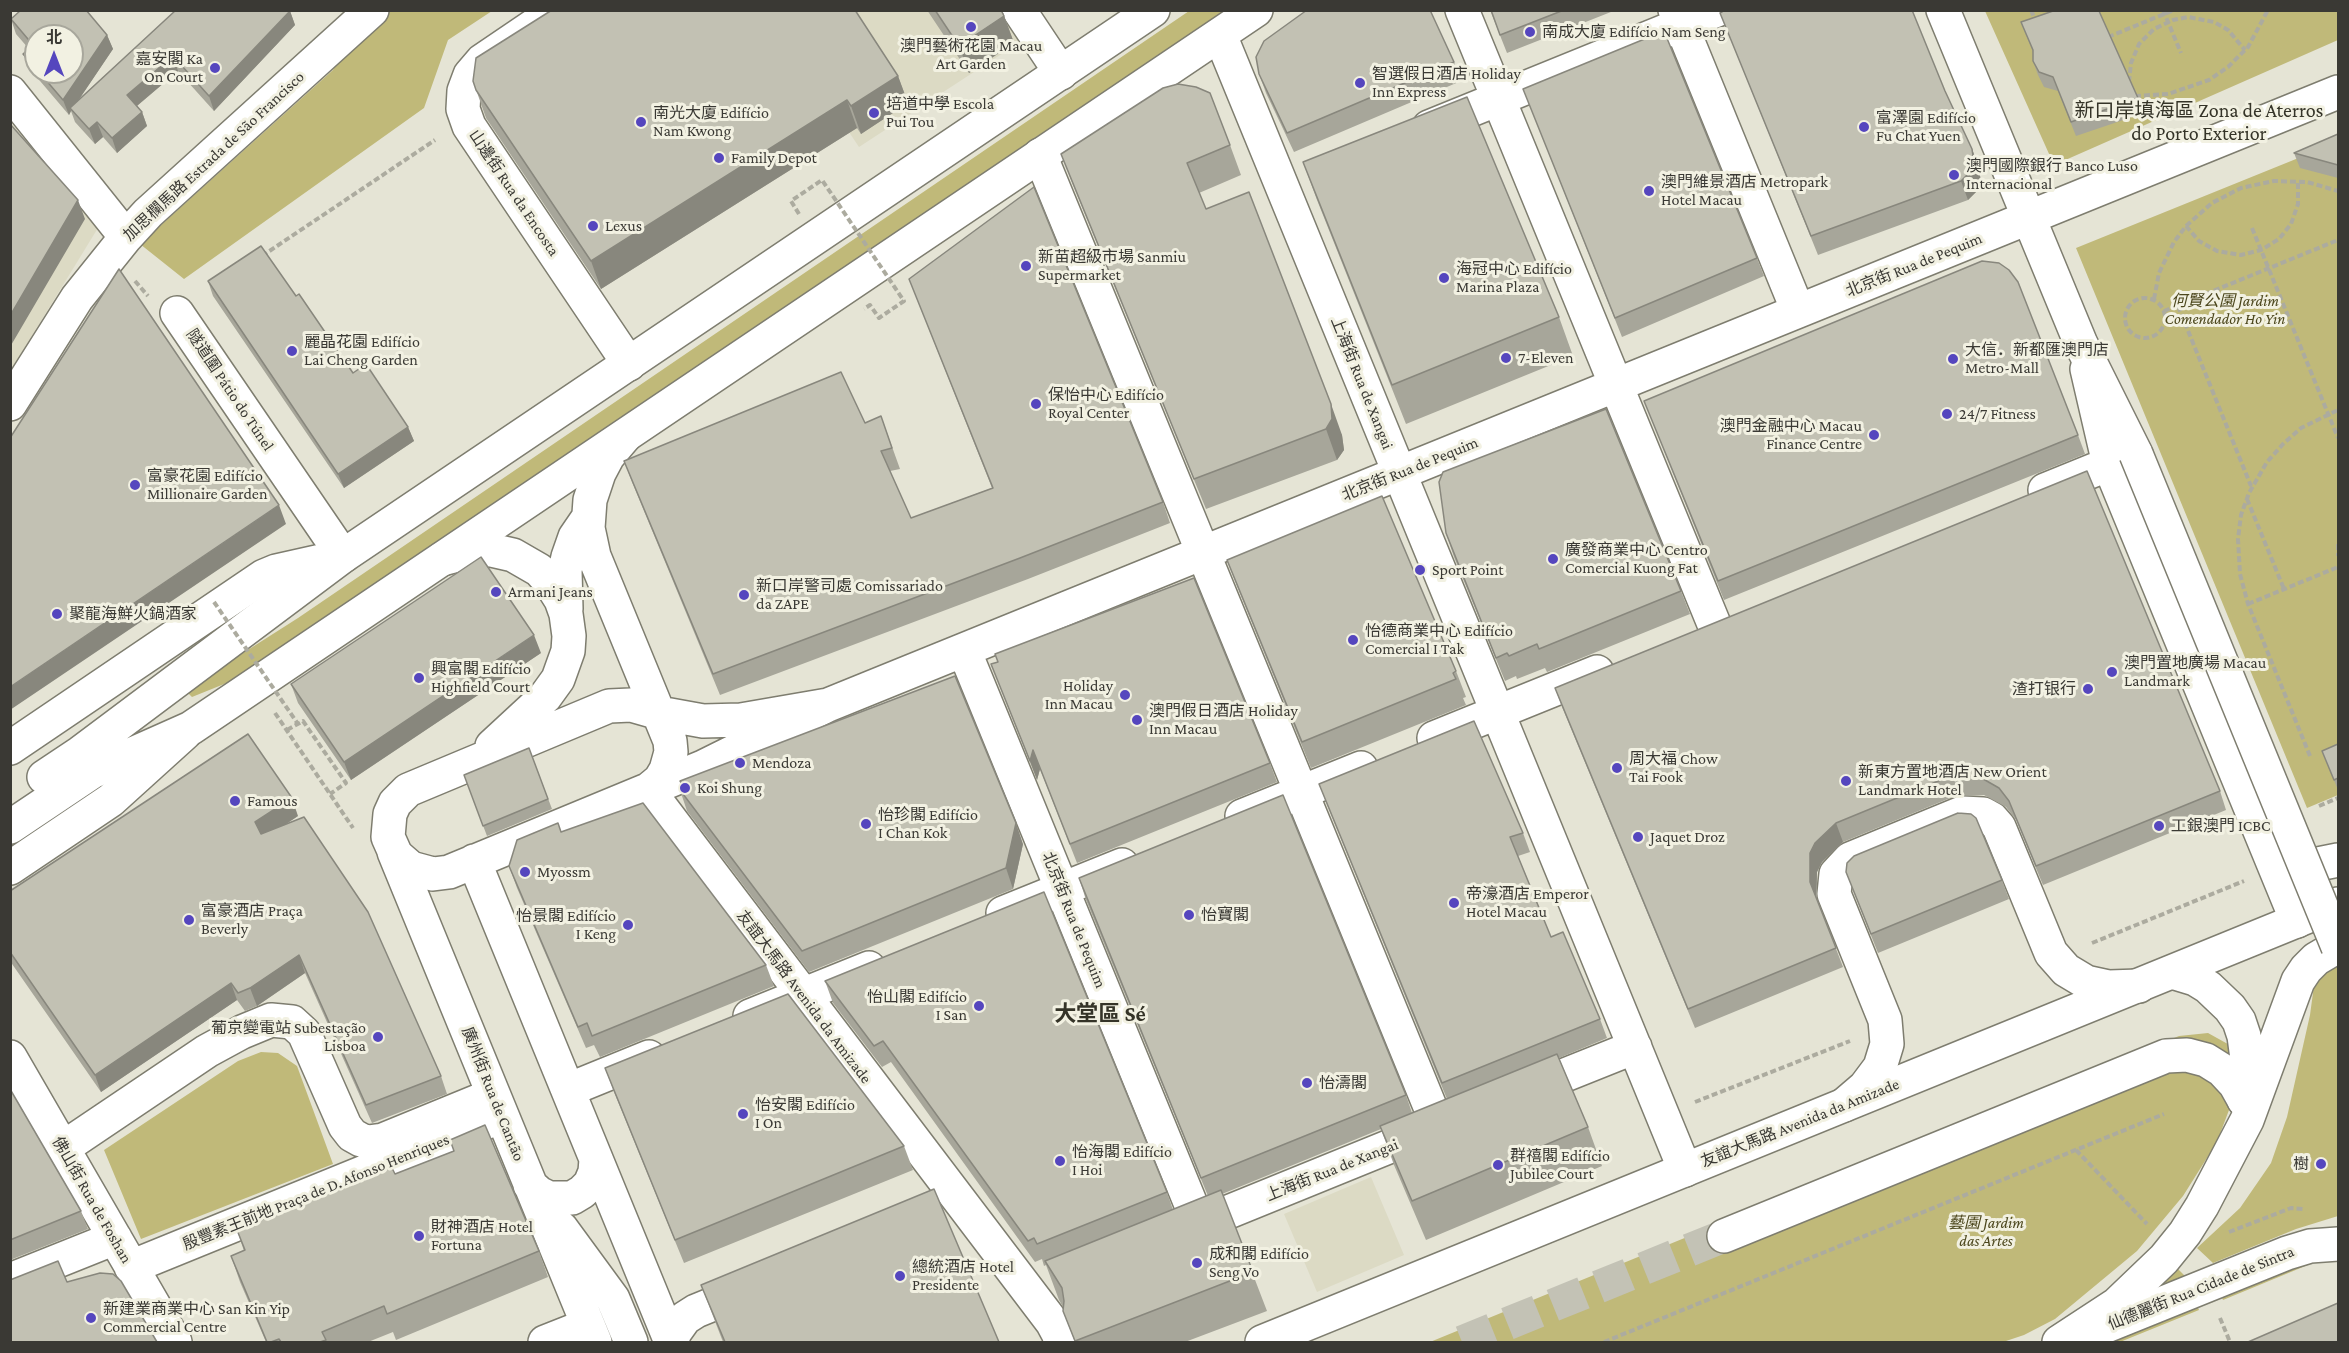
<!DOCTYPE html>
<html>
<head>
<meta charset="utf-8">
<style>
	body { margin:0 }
	#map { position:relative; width:2349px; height:1353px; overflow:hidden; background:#e5e4d5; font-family:"Crimson Pro","Noto Sans SC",serif }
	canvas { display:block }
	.frame { position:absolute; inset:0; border:12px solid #3a3934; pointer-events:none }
	.north { position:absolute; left:24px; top:24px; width:60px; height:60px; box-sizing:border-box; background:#f2f1e2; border:2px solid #a8a79c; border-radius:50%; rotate:0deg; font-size:16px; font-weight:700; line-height:24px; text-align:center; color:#3a3934 }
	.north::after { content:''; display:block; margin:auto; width:21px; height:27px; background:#5546be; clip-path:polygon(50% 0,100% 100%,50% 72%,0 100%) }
</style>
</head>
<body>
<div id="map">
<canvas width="2349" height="1353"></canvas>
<div class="frame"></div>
<div class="north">北</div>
</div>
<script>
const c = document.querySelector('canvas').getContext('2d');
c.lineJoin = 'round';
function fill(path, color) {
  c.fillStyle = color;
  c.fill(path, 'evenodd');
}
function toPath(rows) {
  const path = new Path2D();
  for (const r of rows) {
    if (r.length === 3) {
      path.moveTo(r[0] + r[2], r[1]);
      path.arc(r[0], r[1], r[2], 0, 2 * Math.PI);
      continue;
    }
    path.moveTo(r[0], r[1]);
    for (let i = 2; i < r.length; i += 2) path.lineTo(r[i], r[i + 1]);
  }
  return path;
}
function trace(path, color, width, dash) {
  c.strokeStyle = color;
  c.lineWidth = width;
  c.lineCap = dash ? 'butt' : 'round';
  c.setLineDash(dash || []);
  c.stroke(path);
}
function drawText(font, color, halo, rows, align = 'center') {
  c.font = font + ' "Crimson Pro","Noto Sans SC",serif';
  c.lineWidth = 6;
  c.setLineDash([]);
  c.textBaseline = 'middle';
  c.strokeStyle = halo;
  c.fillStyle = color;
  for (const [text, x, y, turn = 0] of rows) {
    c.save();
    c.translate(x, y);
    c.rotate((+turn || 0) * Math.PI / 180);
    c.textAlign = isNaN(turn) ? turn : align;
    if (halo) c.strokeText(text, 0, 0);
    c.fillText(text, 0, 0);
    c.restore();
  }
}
const built = toPath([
	[768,11,1004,11,1023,40,859,147],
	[11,123,101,223,11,370],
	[1371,1177,1404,1255,1317,1292,1284,1214]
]);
const green = toPath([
	[366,11,492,11,448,40,424,108,184,279,140,244,333,70],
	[1189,11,1230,11,1132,73,328,623,244,676,192,697,185,690,298,618],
	[1985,11,2338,11,2338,40,2054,165],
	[2338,142,2338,795,2307,808,2076,248],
	[2338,962,2338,1216,2296,1229,2213,1263,2197,1248,2240,1208,2271,1163,2287,1117,2310,1015,2315,978],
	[2208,1033,2235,1048,2232,1102,2217,1142,2183,1196,2137,1251,2055,1319,2024,1335,2003,1342,1430,1342,2179,1036],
	[261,1052,278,1053,297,1066,333,1164,141,1239,104,1150,238,1061],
	[2310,1253,2315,1262,2223,1300,2218,1288],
	[2175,1266,2186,1277,2136,1298],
	[2194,1298,2199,1310,2120,1342,2086,1342]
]);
const minorTunnel = toPath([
	[1462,1342,1724,1236]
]);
const path = toPath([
	[2031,10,2036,22],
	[2163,10,2181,53],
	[2108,37,2174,10],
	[2129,82,2131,63,2139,44,2154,29,2173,20,2188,17,2214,22,2228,30,2245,50],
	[2135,96,2168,94,2209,80,2228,67,2248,47,2268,10],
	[2186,226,2199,241,2217,251,2241,255,2261,250,2279,239,2291,224,2298,204,2298,181],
	[2252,228,2338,438],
	[262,256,435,140],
	[135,281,148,296],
	[2145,318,20],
	[2154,299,2159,273,2174,242,2186,226,2212,203,2241,188,2274,181,2307,182,2338,191],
	[2178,306,2251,486],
	[2164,311,2338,240],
	[2247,499,2284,589],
	[2338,544,2338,556],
	[2248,604,2338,567],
	[275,713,353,828],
	[287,730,303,721,346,783,330,794],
	[2310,756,2248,604,2240,574,2238,539,2241,515,2249,493,2267,462,2283,444,2301,428,2338,410],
	[2319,806,2338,798],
	[2092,943,2244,881],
	[1695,1102,1850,1041],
	[2076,1150,2147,1224],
	[2229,1232,2291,1208,2303,1209],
	[2220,1318,2230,1342],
	[1604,1342,2164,1114]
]);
const minor = toPath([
	[557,10,482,61,470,75,464,91,463,109,469,126,629,364],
	[1019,10,1061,73],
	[1462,10,1714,624],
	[1675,10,1798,311],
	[1220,35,1685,1170],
	[10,92,126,237],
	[1429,127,1717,10],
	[1040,155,1438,1126],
	[2087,369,2109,464,2297,921],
	[10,404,77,298,126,237,148,213,372,10],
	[625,436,608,456,599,473,590,500,588,528,594,556,670,741,671,752,666,770,660,780,648,790],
	[2045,490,2109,464],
	[442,559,476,550,491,550,513,555,539,570,549,581,561,600,566,614,569,636,568,651,558,679,545,697,492,746],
	[566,609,565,570,568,557,575,537,588,518],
	[964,650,1199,1224],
	[828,705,741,720,703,721,659,713,631,705,609,706,408,790,395,803,390,814,388,837,396,855,411,868,433,874,449,872,703,767,828,705,2338,92],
	[1434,738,1597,672],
	[10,748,264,576,276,571,343,556,177,313],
	[648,790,1052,1322,1059,1335,1060,1342],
	[1242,816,1361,768],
	[394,852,595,1342],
	[2280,855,2294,862,2313,865,2338,860],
	[474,861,671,1342],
	[10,868,111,800,185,733],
	[1003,913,1122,865],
	[750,1016,869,968],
	[10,1057,175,1342],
	[568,1090,649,1057],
	[1525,1091,1635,1047],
	[1844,1105,1865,1087,1880,1067,1887,1044,1885,1020,1834,894,1836,874,1850,859,1962,813,1983,814,1992,819,1999,827,2051,953,2066,970,2086,982,2109,987,2139,986],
	[63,1148,207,1051,242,1032,271,1020,292,1022,304,1033,345,1126,352,1135,361,1140,368,1142,383,1140,493,1095],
	[530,1185,539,1193,549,1198,572,1198,582,1192,590,1184,595,1172,596,1159],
	[561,1228,613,1299,631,1342],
	[1189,1228,1430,1130],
	[1724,1236,2166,1056,2187,1055,2206,1060,2222,1070,2235,1084,2244,1100],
	[131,1267,502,1116],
	[10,1280,115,1238],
	[2084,1335,2287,1253,2310,1246,2338,1244],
	[545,1342,588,1325],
	[671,1342,675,1332,685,1318,696,1311,750,1289]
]);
const major = toPath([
	[1943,10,2081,344,2136,454],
	[44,777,80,753,343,556,1153,10],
	[10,827,92,772,191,728,1256,10],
	[2172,972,2195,979,2208,987,2230,1008,2239,1021,2244,1036,2248,1066,2244,1100],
	[1262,1342,2338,904],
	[2059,1342,2117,1304,2164,1259,2185,1233,2202,1206,2247,1120,2298,981,2306,969,2316,959,2338,946]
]);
const pathBridge = toPath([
	[799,214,791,201,822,180,904,301,879,318,870,305,864,309],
	[214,602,298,724]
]);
const majorBridge = toPath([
	[2136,454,2338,947]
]);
const wall = toPath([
	[176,10,290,11,295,25,214,111,178,71,137,106,142,112,147,126,117,153,103,137,95,144,75,122,71,111,69,115,29,68,23,54,29,49,16,34,11,19,107,35,113,49,79,99],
	[36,36,72,72,36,72],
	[927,10,1002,10,1014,43,969,73],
	[1490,10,1616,10,1507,53],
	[1720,13,1945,91,1972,149,1979,168,1981,183,1976,192,1968,200,1818,255],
	[2021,22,2138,98,2144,113,2076,136,2058,91,2044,87,2038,75,2033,61,2033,52],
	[1454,62,1461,81,1294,152,1266,93,1259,74],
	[898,76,908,103,861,134,857,128,601,289,486,118,473,81],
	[1523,89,1757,258,1764,276,1622,337],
	[2338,134,2338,178,2300,168,2294,153],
	[1230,145,1241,175,1199,193,1206,209,1342,435,1344,450,1337,460,1206,509,1073,185,1061,154],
	[1303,162,1559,317,1573,356,1406,424,1317,200],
	[909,279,1163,502,1170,523,1028,579,720,695,632,482,624,461,865,423,881,416,900,469,890,471,911,518,992,488],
	[208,281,296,296,353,373,408,427,414,441,344,488,213,296],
	[1644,401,2078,435,2085,454,1724,600],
	[1446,533,1681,591,1690,614,1547,672,1545,668,1517,679,1516,676,1505,681,1454,557],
	[1227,560,1456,671,1466,697,1463,698,1466,705,1311,768,1237,586],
	[541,653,351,780,298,703,291,684],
	[991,664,1270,763,1277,782,1077,863,1040,769,1037,780],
	[1555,688,2220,791,2226,810,2043,885,2016,820,2006,807,1984,795,1955,796,1843,842,1822,862,1817,872,1817,899,1843,967,1695,1028,1562,707],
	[2338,744,2338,790,2326,761],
	[529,748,552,809,487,836,464,775],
	[680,781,1023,844,1013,889,809,972,687,811,680,790,683,788],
	[1319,784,1523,833,1530,852,1518,856,1551,937,1600,1019,1607,1038,1559,1058,1588,1127,1602,1166,1426,1240,1394,1165,1381,1129,1222,1194,1267,1311,1185,1342,1075,1342,1063,1311,1063,1307,1059,1300,1046,1265,1044,1266,1042,1259,1035,1262,891,1062,882,1067,833,1003,825,981,1167,1192,1173,1210,1208,1196,1086,900,1079,878,1406,1095,1412,1113,1447,1099,1326,802],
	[298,816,283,826,441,1076,447,1094,372,1123,305,973,257,1006,245,1011,237,1000,101,1092,10,961,10,891],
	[561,832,766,965,774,986,600,1057,594,1045,586,1048,517,888,509,866],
	[1846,872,2002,880,2009,899,1878,953],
	[605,1068,904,1146,913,1170,684,1263,614,1092],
	[10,1089,81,1211,88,1229,10,1260],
	[450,1140,539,1251,548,1277,396,1340,393,1332,368,1342,266,1342,240,1282,231,1256,244,1251,237,1230,395,1174,454,1151],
	[701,1285,999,1342,723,1342]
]);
const shadedWall = toPath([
	[998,10,1002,10,1014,43,969,73,959,46],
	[290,11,295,25,214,111,209,96],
	[107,35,113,49,72,110,70,108,71,111,69,115,63,100],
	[173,56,178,71,132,110,127,95],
	[898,76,908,103,861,134,851,106],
	[847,100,857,128,601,289,591,261],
	[142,112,147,126,117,153,112,138],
	[97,122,103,137,95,144,89,129],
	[1972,149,1979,168,1981,183,1976,192,1968,200,1961,181],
	[78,200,85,219,10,347,10,316],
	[1331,404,1342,435,1344,450,1337,460,1326,429],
	[408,427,414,441,344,488,338,474],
	[279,505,286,524,10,710,10,687],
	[534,635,541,653,351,780,344,762],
	[1033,750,1040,769,1037,780,1030,761],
	[292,798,298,816,262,840,255,822],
	[1016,823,1023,844,1013,889,1006,868],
	[1836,823,1843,842,1822,862,1817,872,1816,901,1810,882,1810,853,1815,843],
	[299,955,305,973,257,1006,250,988],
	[231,983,237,1000,101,1092,95,1075]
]);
const building = toPath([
	[21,10,86,10,107,35,63,100,39,72,72,72,72,36,36,36,36,68,23,54,33,45,11,19,21,10],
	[176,10,290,11,209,96,173,56,127,95,142,112,112,138,97,122,89,129,70,108,176,10],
	[552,10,855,10,898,76,851,106,847,100,591,261,476,90,473,81,476,58,552,10],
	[935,10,1001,10,1004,16,959,46,935,10],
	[1307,10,1430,10,1454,62,1287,133,1259,74,1256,57,1264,41,1307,10],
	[1491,10,1564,10,1500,35,1491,10],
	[1725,10,1912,10,1945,91,1972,149,1974,164,1969,173,1961,181,1811,236,1720,13,1725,10],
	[2056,10,2099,11,2138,98,2071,122,2053,77,2039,72,2033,61,2033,50,2021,22,2056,10],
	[1664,31,1757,258,1615,318,1523,89,1664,31],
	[1178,84,1196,87,1210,93,1230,145,1187,163,1206,209,1249,192,1331,404,1332,419,1326,429,1194,479,1061,154,1163,88,1178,84],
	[1467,97,1559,317,1392,385,1303,162,1467,97],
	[10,124,78,200,10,316,10,124],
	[2338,134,2338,165,2294,153,2338,134],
	[1034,187,1163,502,1020,558,713,674,624,461,841,372,865,423,881,416,892,448,881,451,911,518,993,488,909,279,1034,187],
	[261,246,296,296,299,294,353,373,366,364,408,427,338,474,208,281,261,246],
	[1982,261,1999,263,2009,270,2018,282,2078,435,1718,581,1644,401,1982,261],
	[119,269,279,505,10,687,10,438,119,269],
	[1606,409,1681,591,1539,649,1537,644,1509,656,1507,653,1496,658,1446,533,1439,482,1443,472,1606,409],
	[2087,471,2220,791,2036,866,2009,801,1999,788,1978,776,1948,777,1836,823,1815,843,1810,853,1810,882,1836,948,1688,1009,1555,688,2087,471],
	[1382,496,1456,671,1453,673,1456,679,1302,742,1227,560,1382,496],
	[481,557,534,635,344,762,291,684,481,557],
	[1194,578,1270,763,1070,844,1033,750,1030,761,991,664,998,662,995,654,1194,578],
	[955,676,1016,823,1006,868,802,951,680,790,685,788,680,781,955,676],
	[1474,721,1523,833,1510,837,1551,937,1563,932,1600,1019,1442,1083,1319,784,1474,721],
	[248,734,292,798,255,822,261,834,304,817,368,912,441,1076,366,1105,299,955,250,988,238,993,231,983,95,1075,10,952,10,891,248,734],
	[2338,744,2338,778,2334,780,2322,751,2338,744],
	[529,748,548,799,483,826,464,775,529,748],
	[1283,795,1406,1095,1201,1178,1079,878,1283,795],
	[643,803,766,965,592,1036,587,1023,578,1027,509,866,517,840,558,823,561,832,643,803],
	[1958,813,1971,814,1976,818,2002,880,1871,934,1846,872,1847,863,1854,856,1958,813],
	[1044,892,1167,1192,1037,1244,1034,1238,1028,1241,883,1041,874,1046,825,981,1044,892],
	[788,994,904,1146,675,1240,605,1068,788,994],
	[1557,1054,1588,1127,1412,1201,1380,1126,1557,1054],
	[10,1089,81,1211,10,1240,10,1089],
	[485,1125,539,1251,387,1314,384,1306,322,1332,326,1340,320,1342,281,1342,279,1339,271,1342,267,1342,231,1256,245,1250,237,1230,391,1166,395,1174,454,1151,450,1140,485,1125],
	[934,1189,999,1342,725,1342,701,1285,934,1189],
	[1221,1190,1253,1272,1075,1341,1063,1311,1064,1301,1062,1288,1045,1261,1221,1190],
	[58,1261,67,1282,100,1273,113,1274,121,1281,157,1342,10,1342,10,1280,58,1261],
	[2338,1303,2338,1342,2248,1342,2338,1303]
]);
const markers = [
	[971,27,6,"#5546be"],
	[1530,32,6,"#5546be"],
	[215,68,6,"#5546be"],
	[1360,83,6,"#5546be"],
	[874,113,6,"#5546be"],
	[641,122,6,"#5546be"],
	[1864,127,6,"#5546be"],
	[719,158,6,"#5546be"],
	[1954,175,6,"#5546be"],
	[1649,191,6,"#5546be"],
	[593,226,6,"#5546be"],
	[1026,266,6,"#5546be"],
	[1444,278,6,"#5546be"],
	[292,351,6,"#5546be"],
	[1506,358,6,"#5546be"],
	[1953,359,6,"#5546be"],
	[1036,404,6,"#5546be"],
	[1947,414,6,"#5546be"],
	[1874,435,6,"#5546be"],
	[135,485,6,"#5546be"],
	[1553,559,6,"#5546be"],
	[1420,570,6,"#5546be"],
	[496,592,6,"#5546be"],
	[744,595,6,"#5546be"],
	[57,614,6,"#5546be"],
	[1353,640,6,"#5546be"],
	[2112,672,6,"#5546be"],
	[419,678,6,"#5546be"],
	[2088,689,6,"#5546be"],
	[1125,695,6,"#5546be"],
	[1137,720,6,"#5546be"],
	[740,763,6,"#5546be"],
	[1617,768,6,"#5546be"],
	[1846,781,6,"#5546be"],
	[685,788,6,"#5546be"],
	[235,801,6,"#5546be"],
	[866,824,6,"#5546be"],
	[2159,826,6,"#5546be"],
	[1638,837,6,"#5546be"],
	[525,872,6,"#5546be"],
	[1454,903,6,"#5546be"],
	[1189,915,6,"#5546be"],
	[189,920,6,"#5546be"],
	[628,925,6,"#5546be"],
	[979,1006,6,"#5546be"],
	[378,1037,6,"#5546be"],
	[1307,1083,6,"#5546be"],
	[743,1114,6,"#5546be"],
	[1060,1161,6,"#5546be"],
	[2321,1164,6,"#5546be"],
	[1498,1165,6,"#5546be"],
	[419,1236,6,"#5546be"],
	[1197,1263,6,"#5546be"],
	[900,1276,6,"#5546be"],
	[91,1318,6,"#5546be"]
];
const poiNames = [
	["南成大廈 Edifício Nam Seng",1542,32],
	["澳門藝術花園 Macau",971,46,"center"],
	["Art Garden",971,64,"center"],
	["嘉安閣 Ka",203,59,"right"],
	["On Court",203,77,"right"],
	["智選假日酒店 Holiday",1372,74],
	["Inn Express",1372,92],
	["培道中學 Escola",886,104],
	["Pui Tou",886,122],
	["南光大廈 Edifício",653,113],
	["Nam Kwong",653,131],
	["富澤園 Edifício",1876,118],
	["Fu Chat Yuen",1876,136],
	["Family Depot",731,158],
	["澳門國際銀行 Banco Luso",1966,166],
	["Internacional",1966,184],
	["澳門維景酒店 Metropark",1661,182],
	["Hotel Macau",1661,200],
	["Lexus",605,226],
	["新苗超級市場 Sanmiu",1038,257],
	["Supermarket",1038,275],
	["海冠中心 Edifício",1456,269],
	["Marina Plaza",1456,287],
	["麗晶花園 Edifício",304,342],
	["Lai Cheng Garden",304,360],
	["大信．新都匯澳門店",1965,350],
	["Metro-Mall",1965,368],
	["7-Eleven",1518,358],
	["保怡中心 Edifício",1048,395],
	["Royal Center",1048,413],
	["24/7 Fitness",1959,414],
	["澳門金融中心 Macau",1862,426,"right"],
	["Finance Centre",1862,444,"right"],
	["富豪花園 Edifício",147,476],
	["Millionaire Garden",147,494],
	["廣發商業中心 Centro",1565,550],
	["Comercial Kuong Fat",1565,568],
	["Sport Point",1432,570],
	["新口岸警司處 Comissariado",756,586],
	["da ZAPE",756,604],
	["Armani Jeans",508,592],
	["聚龍海鮮火鍋酒家",69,614],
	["怡德商業中心 Edifício",1365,631],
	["Comercial I Tak",1365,649],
	["澳門置地廣場 Macau",2124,663],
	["Landmark",2124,681],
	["興富閣 Edifício",431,669],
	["Highfield Court",431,687],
	["Holiday",1113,686,"right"],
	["Inn Macau",1113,704,"right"],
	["渣打银行",2076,689,"right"],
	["澳門假日酒店 Holiday",1149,711],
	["Inn Macau",1149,729],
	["周大福 Chow",1629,759],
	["Tai Fook",1629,777],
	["Mendoza",752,763],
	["新東方置地酒店 New Orient",1858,772],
	["Landmark Hotel",1858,790],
	["Koi Shung",697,788],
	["Famous",247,801],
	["怡珍閣 Edifício",878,815],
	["I Chan Kok",878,833],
	["工銀澳門 ICBC",2171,826],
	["Jaquet Droz",1650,837],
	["Myossm",537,872],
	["帝濠酒店 Emperor",1466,894],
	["Hotel Macau",1466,912],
	["富豪酒店 Praça",201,911],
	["Beverly",201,929],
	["怡寶閣",1201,915],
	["怡景閣 Edifício",616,916,"right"],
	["I Keng",616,934,"right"],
	["怡山閣 Edifício",967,997,"right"],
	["I San",967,1015,"right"],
	["葡京變電站 Subestação",366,1028,"right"],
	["Lisboa",366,1046,"right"],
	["怡濤閣",1319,1083],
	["怡安閣 Edifício",755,1105],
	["I On",755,1123],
	["怡海閣 Edifício",1072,1152],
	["I Hoi",1072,1170],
	["群禧閣 Edifício",1510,1156],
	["Jubilee Court",1510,1174],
	["樹",2309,1164,"right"],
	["財神酒店 Hotel",431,1227],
	["Fortuna",431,1245],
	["成和閣 Edifício",1209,1254],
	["Seng Vo",1209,1272],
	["總統酒店 Hotel",912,1267],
	["Presidente",912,1285],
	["新建業商業中心 San Kin Yip",103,1309],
	["Commercial Centre",103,1327]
];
const streetNames = [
	["加思欄馬路 Estrada de São Francisco",214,156,-43],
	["山邊街 Rua da Encosta",514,193,56],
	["北京街 Rua de Pequim",1914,265,-22],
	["上海街 Rua de Xangai",1362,383,68],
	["隧道圍 Pátio do Túnel",230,390,56],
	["北京街 Rua de Pequim",1410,469,-22],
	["北京街 Rua de Pequim",1074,920,68],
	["友誼大馬路 Avenida da Amizade",804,997,53],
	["廣州街 Rua de Cantão",493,1094,68],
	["友誼大馬路 Avenida da Amizade",1800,1123,-22],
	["上海街 Rua de Xangai",1332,1170,-22],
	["殷豐素王前地 Praça de D. Afonso Henriques",316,1192,-22],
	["佛山街 Rua de Foshan",92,1200,60],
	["仙德麗街 Rua Cidade de Sintra",2201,1288,-22]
];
const parkNames = [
	["何賢公園 Jardim",2225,301],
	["Comendador Ho Yin",2225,319],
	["藝園 Jardim",1986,1223],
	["das Artes",1986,1241]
];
const quarterNames = [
	["新口岸填海區 Zona de Aterros",2199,111],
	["do Porto Exterior",2199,134]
];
const districtNames = [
	["大堂區 Sé",1100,1014]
];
fill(built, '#dcdac4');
fill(green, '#c0b979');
trace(minorTunnel, '#c3c2b5', 33, [33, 16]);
trace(minor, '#7e7d6f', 36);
trace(major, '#7e7d6f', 36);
trace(path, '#acab9f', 4, [6, 3]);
trace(minor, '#fff', 33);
trace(major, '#fff', 33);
trace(majorBridge, '#7e7d6f', 36, []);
trace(pathBridge, '#acab9f', 4, [6, 3]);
trace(majorBridge, '#fff', 33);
fill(wall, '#a7a69a');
fill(shadedWall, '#88877d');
fill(building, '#c2c1b3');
trace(building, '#88877d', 1.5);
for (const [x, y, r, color] of markers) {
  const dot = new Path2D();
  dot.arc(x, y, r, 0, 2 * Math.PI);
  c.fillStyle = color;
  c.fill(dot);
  trace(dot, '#f2f1e2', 2);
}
drawText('16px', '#3a3934', '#f2f1e2', poiNames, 'left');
drawText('16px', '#3a3934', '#f2f1e2', streetNames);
drawText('italic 16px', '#4c471d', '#f2f1e2', parkNames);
drawText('20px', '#353428', '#f2f1e2', quarterNames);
drawText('bold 22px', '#353428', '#f2f1e2', districtNames);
</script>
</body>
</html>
